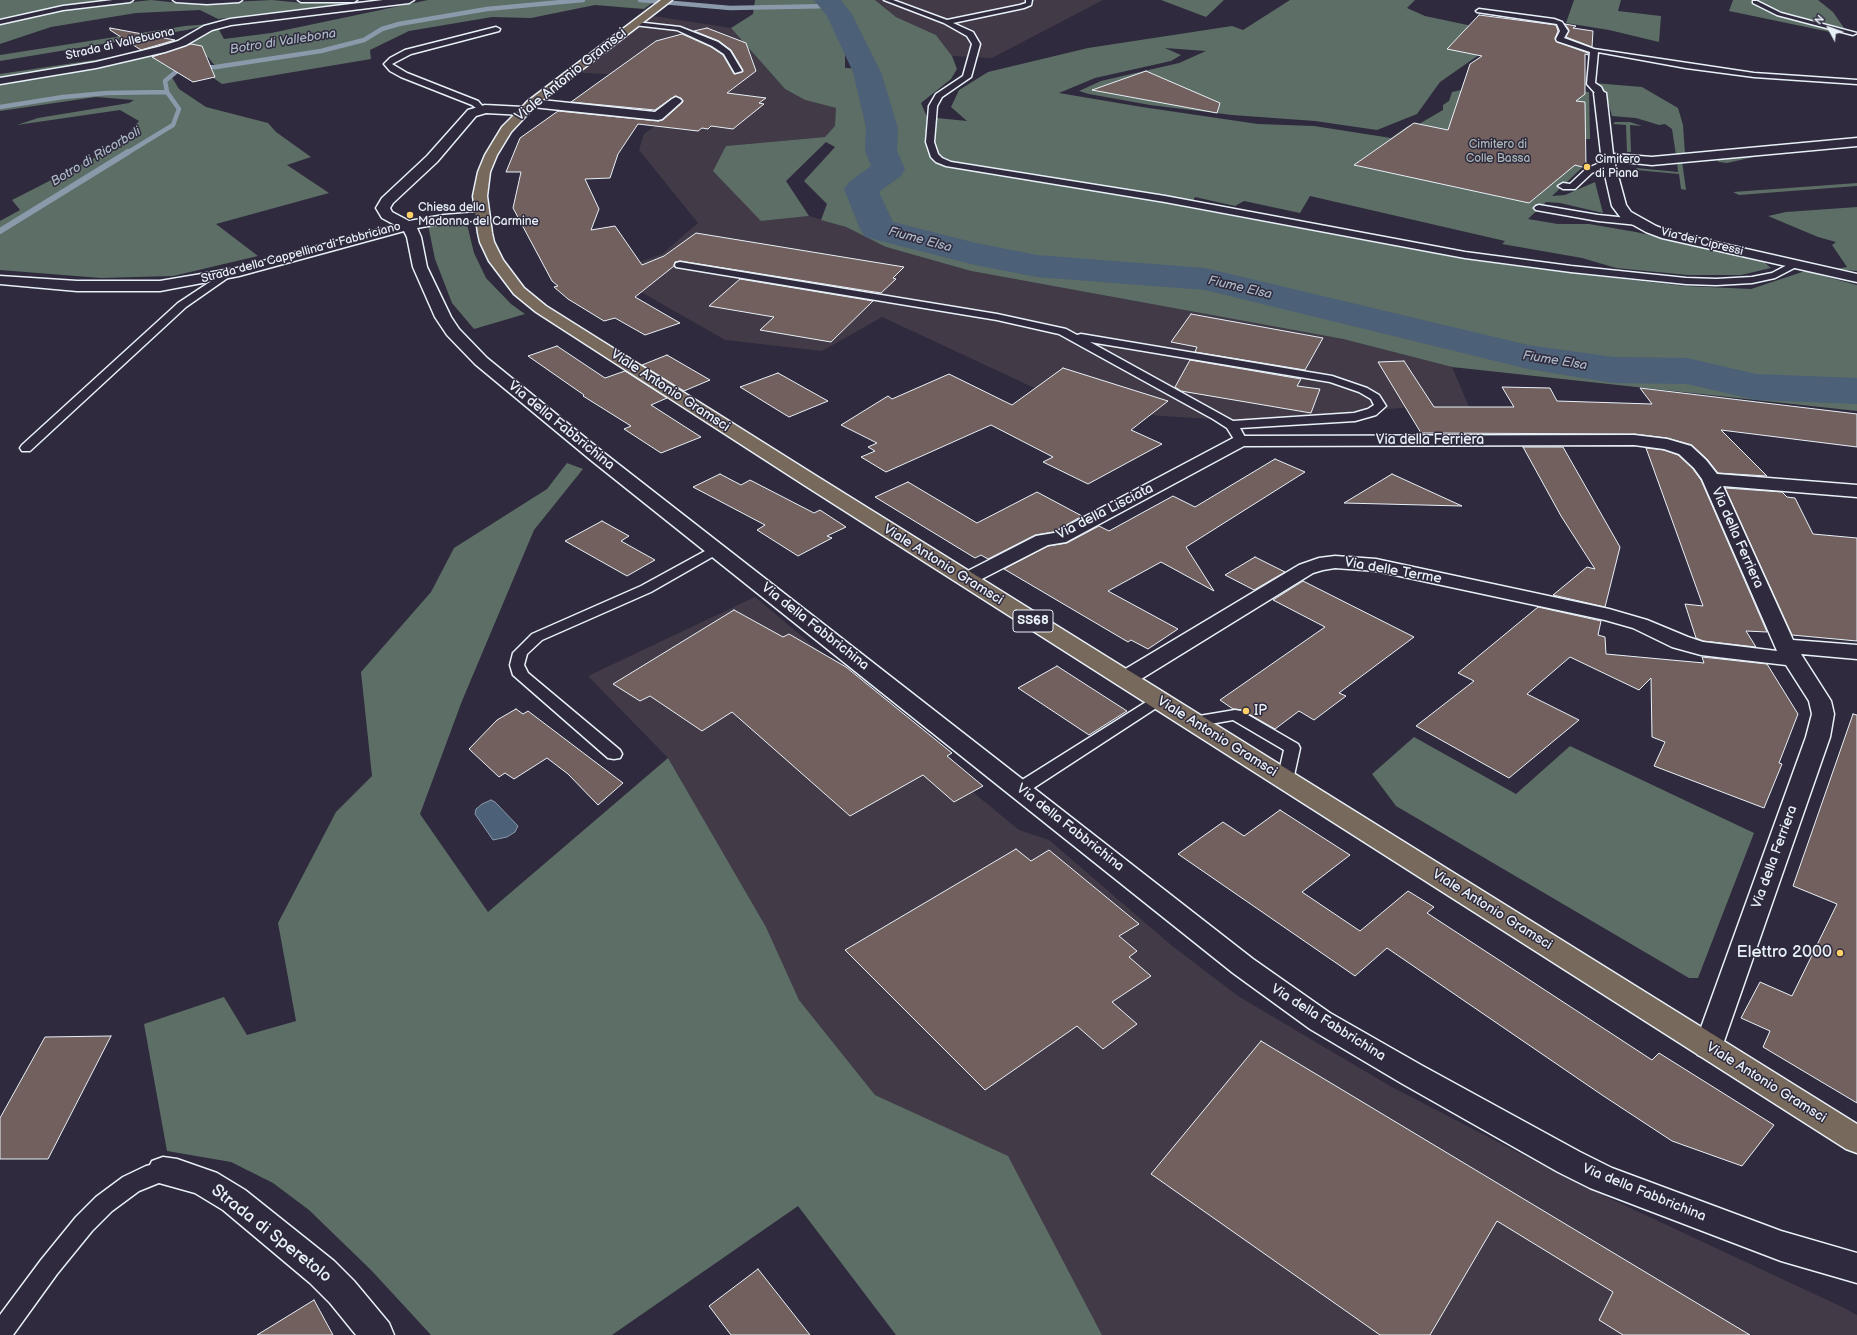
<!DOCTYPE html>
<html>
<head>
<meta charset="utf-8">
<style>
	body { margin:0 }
	#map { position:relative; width:1857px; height:1335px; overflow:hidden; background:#2f2a3d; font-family:"Balsamiq Sans",sans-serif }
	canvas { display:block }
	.north { position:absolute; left:1809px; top:8px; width:40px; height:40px; -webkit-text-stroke:3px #2f2a3d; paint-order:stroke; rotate:311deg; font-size:11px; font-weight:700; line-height:16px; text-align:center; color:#e8f1f8 }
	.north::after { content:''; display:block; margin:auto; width:14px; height:18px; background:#e8f1f8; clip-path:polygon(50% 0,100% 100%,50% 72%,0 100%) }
</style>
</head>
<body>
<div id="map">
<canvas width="1857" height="1335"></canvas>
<div class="north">N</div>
</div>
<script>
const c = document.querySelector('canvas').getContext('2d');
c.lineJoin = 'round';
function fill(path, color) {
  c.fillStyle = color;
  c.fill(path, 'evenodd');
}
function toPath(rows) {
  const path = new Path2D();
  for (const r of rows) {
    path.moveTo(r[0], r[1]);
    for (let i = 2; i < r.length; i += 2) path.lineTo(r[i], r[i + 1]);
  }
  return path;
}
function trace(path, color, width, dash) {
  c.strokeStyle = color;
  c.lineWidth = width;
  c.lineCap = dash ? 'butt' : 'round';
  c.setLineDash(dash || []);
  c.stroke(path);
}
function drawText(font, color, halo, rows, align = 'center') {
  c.font = font + ' "Balsamiq Sans",sans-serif';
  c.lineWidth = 3;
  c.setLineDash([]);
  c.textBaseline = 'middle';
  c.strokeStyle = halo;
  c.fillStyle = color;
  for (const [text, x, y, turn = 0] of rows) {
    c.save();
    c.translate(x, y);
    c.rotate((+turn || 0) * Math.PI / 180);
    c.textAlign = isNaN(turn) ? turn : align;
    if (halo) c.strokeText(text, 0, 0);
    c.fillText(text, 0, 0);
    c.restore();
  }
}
const built = toPath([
	[875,0,1103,0,992,58,952,56,936,35,896,17],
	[640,14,731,28,785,89,805,100,836,108,836,126,825,137,726,146,761,221,809,216,846,227,886,247,971,271,1343,339,1452,367,1469,407,1412,407,1247,421,1162,416,1071,405,882,317,822,351,725,340,608,273,662,254,698,223,639,150,644,134,691,100,641,91,647,76,564,72],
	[755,597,824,655,843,664,952,753,947,756,972,791,980,798,1019,830,1049,840,1171,945,1238,996,1390,1086,1579,1184,1840,1306,1857,1315,1857,1335,1102,1335,1008,1157,875,1095,799,1000,766,927,668,758,588,676]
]);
const green = toPath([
	[0,0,117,0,46,9,0,20],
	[151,0,189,4,272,0,303,3,394,0,218,19,200,10,136,13,51,27,0,44,0,24,63,10],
	[428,0,656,0,644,9,595,5,531,18,492,17,409,31,370,50,371,59,222,84,209,75,215,66,208,57,192,60,170,74,179,89,206,107,268,123,276,132,311,157,287,165,329,193,216,224,258,256,173,276,101,278,0,270,0,221,20,210,12,200,118,146,139,121,120,110,17,125,38,118,129,103,134,100,96,97,0,111,0,83,171,49,197,39,218,28,224,39,271,33],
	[755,0,875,0,896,17,936,35,952,56,957,69,951,79,921,103,927,117,967,121,951,107,959,90,988,72,1088,48,1232,26,1243,30,1290,0,1415,0,1407,8,1425,16,1477,27,1486,50,1440,82,1417,114,1377,130,1315,121,1232,115,1150,105,1089,94,1079,91,1101,81,1179,63,1206,51,1165,48,1181,55,1171,61,1095,78,1059,93,1142,107,1258,124,1314,126,1391,138,1408,126,1414,123,1419,124,1443,110,1443,105,1449,101,1452,92,1461,90,1464,83,1499,83,1589,92,1590,139,1585,139,1572,159,1588,162,1552,196,1565,195,1595,182,1603,213,1560,203,1546,202,1528,219,1558,224,1589,224,1636,232,1764,262,1771,268,1741,275,1688,275,1616,268,1582,258,1502,244,1505,241,1310,196,1300,213,1244,201,1235,206,1195,197,1190,208,1465,259,1555,271,1685,286,1751,289,1805,271,1857,285,1857,411,1452,367,1343,339,971,271,886,247,846,227,821,220,827,204,804,181,835,147,826,142,786,181,809,216,761,221,713,171,726,146,825,137,835,126,836,108,805,100,785,89,731,28,753,14],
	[845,32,855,32,869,69,845,68],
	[1161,0,1224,0,1206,17],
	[1574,0,1621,0,1618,11,1661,16,1659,42,1609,30,1566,23],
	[1733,0,1818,0,1833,12,1844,28,1837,33,1830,32,1729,11],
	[210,24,187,30,0,61,0,55,185,26],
	[107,58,104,60,0,79,0,74],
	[1594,83,1642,87,1678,108,1683,125,1685,154,1676,155,1672,129,1665,124,1659,125,1636,118,1612,116,1605,91],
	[1615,122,1630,122,1642,126,1630,125,1631,152,1627,152,1626,125,1613,124],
	[1857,143,1857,147,1767,154,1727,163,1719,162,1714,157],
	[1677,161,1682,161,1686,190,1681,189,1679,174,1636,170,1636,168,1678,172],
	[1857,183,1857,186,1739,195,1733,192],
	[1857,207,1857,271,1836,269,1847,267,1832,245,1836,242,1818,237,1768,216,1786,212],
	[466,220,474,253,486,278,511,304,525,314,474,329,452,303,435,259,428,225],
	[567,463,583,469,534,530,462,701,420,814,488,912,668,758,766,927,799,1000,875,1095,1008,1156,1102,1335,896,1335,798,1206,612,1335,431,1335,371,1270,309,1210,273,1183,231,1162,167,1151,144,1024,224,997,247,1035,296,1021,278,923,336,812,372,776,361,672,431,592,454,548,547,489],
	[1414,737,1516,794,1570,746,1754,833,1698,978,1689,978,1396,806,1372,774]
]);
const water = toPath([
	[491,800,495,802,518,826,515,832,507,837,493,840,475,814,476,809,482,804,491,800]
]);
const streamFar1 = toPath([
	[640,0,730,8,832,6],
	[0,107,63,97,107,93,167,92,165,81,177,71,192,68,216,67,321,51,364,40,382,29,399,24,487,9,583,0],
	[127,153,173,125,179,109,167,92]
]);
const stream = toPath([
	[0,231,128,152]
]);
const river = toPath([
	[814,0,841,0,852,14,881,72,898,128,897,151,905,169,901,176,879,192,893,222,976,243,1037,255,1205,268,1528,345,1613,357,1687,358,1756,374,1857,378,1857,404,1756,400,1687,384,1613,383,1528,369,1205,290,1037,277,975,265,865,237,860,229,844,189,849,182,871,166,865,151,866,128,853,72,827,16,814,0]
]);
const building = toPath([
	[1479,15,1556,25,1558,31,1555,38,1557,42,1588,53,1588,55,1585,54,1585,94,1576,101,1585,102,1586,168,1575,165,1529,203,1354,165,1414,123,1448,130,1470,64,1482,56,1447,49,1479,15],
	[1565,24,1576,26,1573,28,1593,31,1592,47,1566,37,1569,30,1565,24],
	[110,28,175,40,141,50,110,30,110,28],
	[707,28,746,43,756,71,727,93,766,98,759,103,764,104,733,129,711,126,708,129,702,128,698,131,638,124,618,154,610,178,585,179,599,209,591,230,615,226,642,265,664,256,696,233,904,267,893,278,896,279,881,293,680,261,675,262,674,266,635,297,680,323,645,335,615,318,604,321,568,299,554,287,558,286,552,281,513,208,521,172,506,172,520,138,558,111,658,121,663,120,683,102,681,98,675,96,655,110,571,102,656,41,682,34,711,47,723,55,734,74,742,72,743,70,731,50,719,41,694,31,707,28],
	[191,44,202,46,215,77,193,82,152,57,191,44],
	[1146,71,1220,103,1217,113,1092,90,1146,71],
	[740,279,873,301,831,342,760,330,774,317,709,306,740,279],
	[1191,314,1323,338,1305,370,1195,352,1197,347,1171,342,1191,314],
	[557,346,605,378,625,371,667,398,651,405,701,437,661,453,624,429,631,426,583,396,584,395,528,356,557,346],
	[667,355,710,380,684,391,642,365,667,355],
	[1190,360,1301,379,1297,386,1320,389,1311,413,1181,391,1175,387,1190,360],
	[1404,361,1434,407,1514,407,1502,387,1550,388,1557,401,1652,404,1640,388,1857,414,1857,447,1721,430,1767,476,1718,473,1707,459,1692,445,1667,438,1634,434,1421,433,1378,362,1404,361],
	[1063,368,1168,401,1131,430,1162,444,1088,484,1043,462,1053,457,991,425,886,472,861,457,875,451,868,447,877,443,841,425,888,396,892,399,949,374,1012,405,1063,368],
	[778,373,828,401,789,417,740,387,778,373],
	[1523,447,1563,447,1620,547,1605,607,1553,595,1587,567,1595,569,1561,516,1523,447],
	[1646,448,1664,450,1678,455,1693,469,1701,480,1767,632,1746,631,1756,647,1703,641,1696,638,1685,604,1703,606,1646,448],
	[1275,459,1305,472,1186,547,1214,591,1161,562,1108,591,1178,629,1148,649,1131,640,1128,642,1004,569,1048,546,1067,543,1099,526,1109,531,1173,496,1195,507,1275,459],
	[720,474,741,485,750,480,814,513,820,510,846,527,827,536,832,538,798,556,757,530,765,525,693,487,720,474],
	[1392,474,1462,506,1344,503,1392,474],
	[908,482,977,523,1037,492,1082,516,1054,532,1035,535,988,559,981,555,975,558,875,497,908,482],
	[1725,488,1782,492,1787,497,1795,498,1813,534,1857,538,1857,641,1792,635,1725,488],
	[602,521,629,536,621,541,655,560,627,576,565,541,602,521],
	[1255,557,1285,572,1254,590,1225,575,1255,557],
	[1303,581,1414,637,1339,693,1346,696,1314,720,1299,711,1275,729,1242,710,1233,709,1220,700,1325,627,1273,600,1303,581],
	[1538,607,1601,621,1598,635,1605,637,1606,654,1704,663,1702,657,1767,664,1798,714,1779,763,1782,764,1764,808,1654,766,1665,742,1652,737,1651,678,1639,690,1570,657,1527,694,1579,720,1509,778,1416,726,1474,681,1458,673,1538,607],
	[734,610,783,637,789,634,846,667,952,753,947,756,983,786,954,802,923,775,850,816,732,712,702,731,650,696,640,701,613,684,734,610],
	[1057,666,1127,711,1089,735,1018,688,1057,666],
	[516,709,523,714,528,711,623,783,598,805,568,774,547,758,514,779,505,773,499,777,469,749,497,720,516,709],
	[1853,714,1857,715,1857,1103,1763,1047,1770,1031,1741,1018,1760,982,1792,996,1837,904,1793,886,1853,714],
	[1280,810,1350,855,1302,892,1360,931,1408,891,1434,907,1427,913,1652,1060,1659,1053,1774,1125,1742,1166,1672,1141,1602,1095,1387,948,1355,976,1178,854,1223,822,1244,836,1280,810],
	[1016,849,1031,861,1049,850,1139,924,1119,936,1137,951,1129,957,1151,976,1112,1002,1137,1024,1103,1049,1077,1026,985,1090,845,950,1016,849],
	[111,1036,48,1159,0,1159,0,1118,45,1037,111,1036],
	[1261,1041,1750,1335,1623,1335,1599,1320,1613,1292,1497,1221,1430,1335,1380,1335,1151,1174,1261,1041],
	[758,1269,810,1335,731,1335,709,1306,758,1269],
	[314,1300,333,1335,257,1335,314,1300]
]);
const service = toPath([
	[113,0,133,0,130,2,63,10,0,24,0,20,63,6,113,0],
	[173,0,242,0,239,2,207,4,176,2,173,0],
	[298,0,357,0,354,2,301,2,298,0],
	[884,0,893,0,947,20,1020,5,1026,3,1026,0,1032,0,1031,5,1024,8,953,23,973,32,980,44,971,77,942,97,937,106,934,142,938,154,942,158,951,162,1165,196,1465,252,1571,266,1686,278,1716,279,1752,277,1772,273,1791,263,1799,263,1800,265,1775,278,1752,283,1716,285,1686,284,1571,272,1465,258,1165,202,946,166,936,162,931,157,926,142,929,106,936,94,963,76,972,44,967,36,944,23,884,0],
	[1753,1,1757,1,1781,13,1857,33,1853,35,1777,15,1753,3,1753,1],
	[1479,9,1554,19,1562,22,1568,31,1564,38,1594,49,1754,73,1857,80,1857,84,1754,77,1686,68,1598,52,1595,83,1601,87,1604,93,1600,95,1597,95,1587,84,1590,52,1557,41,1556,39,1560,31,1557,24,1477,12,1476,11,1479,9],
	[636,22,680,27,718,42,730,51,742,71,735,73,724,54,712,46,677,30,634,25,634,23,636,22],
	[496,27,500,29,499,31,411,54,392,64,407,73,478,101,484,108,482,112,476,112,476,108,472,105,401,77,390,71,384,64,390,58,405,50,496,27],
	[1608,159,1611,160,1611,164,1592,173,1575,189,1563,189,1558,186,1563,183,1570,184,1586,169,1608,159],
	[1539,205,1598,215,1638,219,1643,222,1638,225,1598,221,1536,210,1534,208,1536,206,1539,205],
	[680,262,997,314,1066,329,1077,335,1081,334,1332,376,1367,388,1379,395,1386,406,1376,415,1355,421,1240,428,1247,441,1241,445,1237,444,1227,428,1213,419,1059,334,997,320,676,267,675,265,676,263,680,262],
	[1090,342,1330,382,1359,392,1371,399,1374,405,1368,409,1354,413,1233,421,1090,342],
	[225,272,230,275,229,277,186,307,30,451,22,451,20,448,22,445,178,303,225,272],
	[716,545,721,546,723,549,721,552,651,592,542,640,527,654,524,665,528,673,620,750,622,754,620,758,614,759,608,758,513,675,510,665,513,653,532,634,641,586,716,545],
	[1159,695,1164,697,1167,700,1164,703,1026,793,1020,795,1014,793,1012,789,1014,785,1154,697,1159,695],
	[1235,710,1241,711,1298,744,1300,748,1293,780,1291,784,1285,786,1279,784,1277,780,1284,750,1233,720,1193,727,1187,726,1185,722,1187,718,1235,710],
	[163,1162,171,1164,174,1171,171,1178,139,1191,112,1211,92,1231,57,1274,13,1335,0,1335,0,1315,41,1260,76,1217,96,1197,123,1177,146,1166,163,1162]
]);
const minor = toPath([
	[383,0,414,0,409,3,231,25,212,30,186,45,165,52,96,68,0,84,0,78,96,62,158,47,178,41,204,26,230,19,383,0],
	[1600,90,1606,93,1613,154,1652,157,1857,138,1857,146,1652,165,1614,161,1626,205,1631,212,1656,226,1671,232,1857,274,1857,282,1662,238,1646,232,1621,218,1612,206,1602,162,1594,93,1600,90],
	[676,97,680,99,682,101,680,103,662,119,658,120,532,107,526,103,532,99,655,112,672,99,676,97],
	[485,105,523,107,529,111,523,115,486,113,476,116,437,162,393,203,390,208,392,212,409,221,444,215,482,212,487,213,489,216,487,219,482,220,444,223,417,228,421,237,427,267,451,317,459,329,487,358,604,453,1253,959,1330,1013,1421,1065,1580,1152,1612,1168,1781,1231,1857,1253,1857,1283,1781,1261,1590,1188,1558,1172,1401,1083,1310,1029,1233,973,592,461,475,364,447,335,435,317,413,267,407,237,404,231,239,276,160,291,77,291,0,284,0,276,77,281,160,281,237,268,395,225,382,218,376,208,382,198,427,156,468,110,485,105],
	[1634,435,1667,439,1691,446,1706,460,1717,474,1857,485,1857,497,1723,486,1793,640,1857,645,1857,659,1801,654,1831,701,1834,714,1830,737,1722,1047,1718,1055,1708,1059,1698,1055,1694,1047,1806,737,1812,714,1809,701,1786,665,1701,655,1672,647,1633,628,1605,620,1376,571,1335,568,1323,570,1313,573,1133,684,1125,686,1117,684,1114,679,1117,674,1299,565,1319,558,1335,556,1376,559,1609,609,1647,620,1688,637,1703,642,1777,651,1702,479,1694,468,1679,454,1664,449,1634,445,1244,446,1066,542,1048,545,974,583,967,585,960,583,957,579,960,575,1036,536,1054,533,1235,437,1241,436,1634,435],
	[163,1157,177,1159,217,1173,245,1190,334,1261,354,1281,389,1323,394,1335,356,1335,330,1303,310,1283,223,1210,195,1193,152,1181,147,1171,152,1161,163,1157]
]);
const primary = toPath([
	[661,0,672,0,536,105,511,132,497,155,490,172,487,196,492,233,494,242,503,260,524,288,546,306,818,477,1857,1124,1857,1153,1846,1149,804,485,536,312,514,294,489,261,480,242,478,233,473,196,478,172,485,155,502,127,528,101,661,0]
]);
const markers = [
	[1587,167,4,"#ffd166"],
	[410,215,4,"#ffd166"],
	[1246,711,4,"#ffd166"],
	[1840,953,4,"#ffd166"]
];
const farStreetnames = [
	["Strada di Vallebuona",120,44,-13],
	["Via dei Cipressi",1702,242,14],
	["Strada della Cappellina di Fabbriciano",301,253,-15]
];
const farParknames = [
	["Cimitero di",1498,145],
	["Colle Bassa",1498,159]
];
const farPoinames = [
	["Cimitero",1595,160],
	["di Piana",1595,174],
	["Chiesa della",418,208],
	["Madonna del Carmine",418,222]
];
const farWaternames = [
	["Botro di Vallebona",283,42,-9],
	["Botro di Ricorboli",96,157,-31],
	["Fiume Elsa",920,240,15],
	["Fiume Elsa",1240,288,13],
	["Fiume Elsa",1555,361,9]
];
const shields = [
	[1033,621,40]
];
const shieldNames = [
	["SS68",1033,621]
];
const streetNames = [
	["Viale Antonio Gramsci",571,75,-39],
	["Viale Antonio Gramsci",670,391,33],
	["Via della Fabbrichina",561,426,39],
	["Via della Ferriera",1430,440],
	["Via della Lisciata",1105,512,-27],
	["Via della Ferriera",1737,538,66],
	["Viale Antonio Gramsci",943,565,32],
	["Via delle Terme",1393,571,10],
	["Via della Fabbrichina",815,627,38],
	["Viale Antonio Gramsci",1217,737,32],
	["Via della Fabbrichina",1070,828,38],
	["Via della Ferriera",1775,857,-70],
	["Viale Antonio Gramsci",1492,910,32],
	["Via della Fabbrichina",1328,1023,32],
	["Viale Antonio Gramsci",1766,1083,32],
	["Via della Fabbrichina",1644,1193,22]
];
const poiNames = [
	["IP",1254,711]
];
const nearPoinames = [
	["Elettro 2000",1832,953]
];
const nearStreetnames = [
	["Strada di Speretolo",271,1234,38]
];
fill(built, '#433a47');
fill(green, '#5c6e65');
fill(water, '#4c6077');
trace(water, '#8a9aab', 1);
trace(streamFar1, '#8a9aab', 4.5);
trace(stream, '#8a9aab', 6);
fill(river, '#4c6077');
fill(building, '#72605f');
trace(building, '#e8f1f8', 1);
trace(service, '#e8f1f8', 3);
trace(minor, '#e8f1f8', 3);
trace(primary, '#e8f1f8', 3);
fill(service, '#2f2a3d');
fill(minor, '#2f2a3d');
fill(primary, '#77695c');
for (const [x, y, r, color] of markers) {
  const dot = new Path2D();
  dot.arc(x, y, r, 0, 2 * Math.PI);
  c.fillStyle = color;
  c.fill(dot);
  trace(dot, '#2f2a3d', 1.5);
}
drawText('12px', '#e8f1f8', '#2f2a3d', farStreetnames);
drawText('12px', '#a9b6b6', '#2f2a3d', farParknames);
drawText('12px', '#e8f1f8', '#2f2a3d', farPoinames, 'left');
drawText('italic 13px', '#aab7c4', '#2f2a3d', farWaternames);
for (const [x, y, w] of shields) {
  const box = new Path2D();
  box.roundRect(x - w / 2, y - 11, w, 22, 3);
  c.fillStyle = '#2f2a3d';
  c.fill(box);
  trace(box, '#e8f1f8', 1);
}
drawText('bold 13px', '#e8f1f8', null, shieldNames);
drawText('14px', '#e8f1f8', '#2f2a3d', streetNames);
drawText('14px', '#e8f1f8', '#2f2a3d', poiNames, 'left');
drawText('17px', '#e8f1f8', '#2f2a3d', nearPoinames, 'right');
drawText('17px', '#e8f1f8', '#2f2a3d', nearStreetnames);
</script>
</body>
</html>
